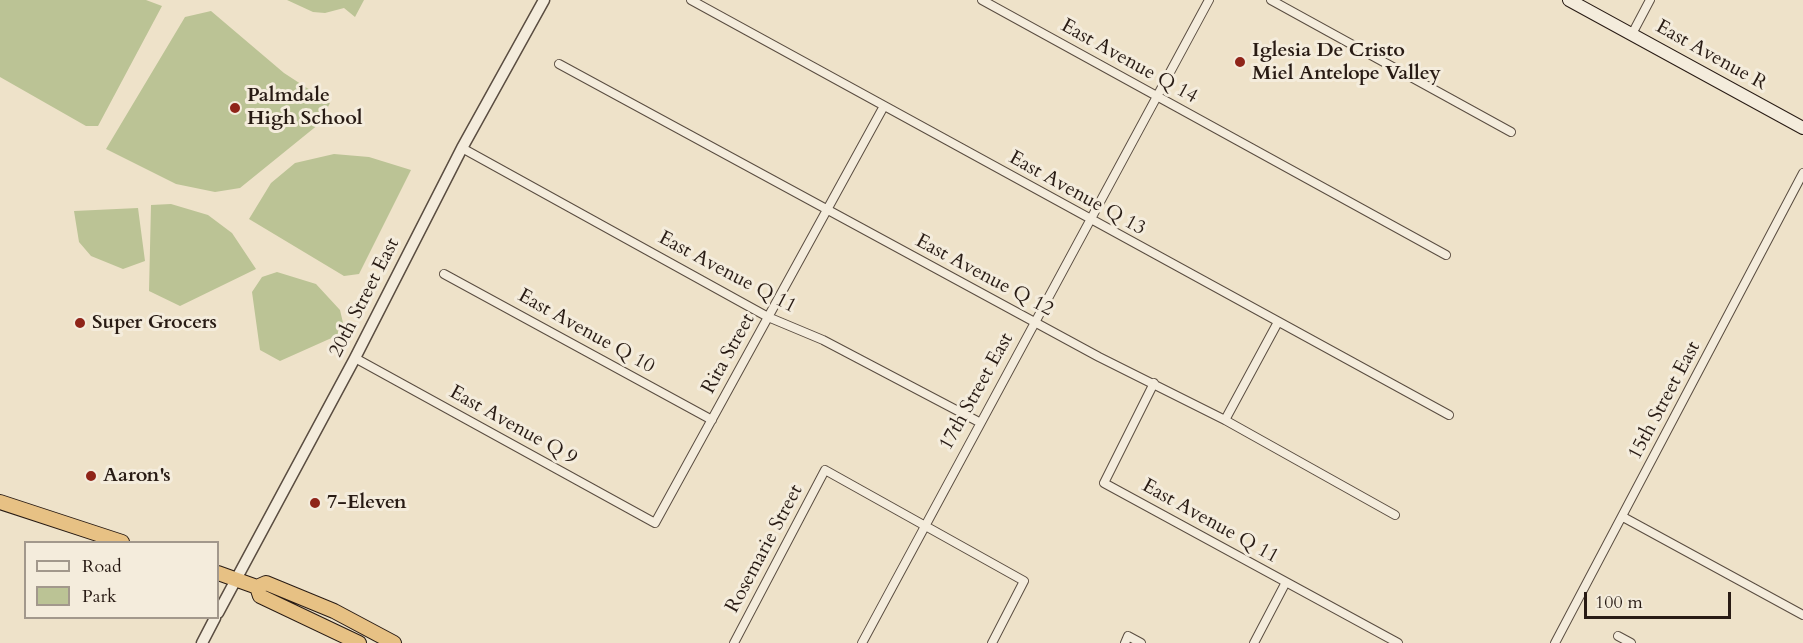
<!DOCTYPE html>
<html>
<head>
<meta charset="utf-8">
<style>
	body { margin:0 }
	#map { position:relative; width:1803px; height:643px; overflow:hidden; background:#eee2c9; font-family:Cardo,serif }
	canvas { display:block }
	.legend { position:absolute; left:24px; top:541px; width:195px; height:78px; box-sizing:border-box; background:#f4ecdc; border:2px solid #a2988c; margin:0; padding:8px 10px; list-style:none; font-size:18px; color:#281b14 }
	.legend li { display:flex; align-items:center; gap:12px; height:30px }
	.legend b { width:30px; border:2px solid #a2988c }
	.scale { position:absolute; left:1584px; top:592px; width:147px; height:27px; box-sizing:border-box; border:3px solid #281b14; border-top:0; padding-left:8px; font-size:18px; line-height:21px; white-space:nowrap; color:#281b14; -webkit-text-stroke:4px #f4ecdc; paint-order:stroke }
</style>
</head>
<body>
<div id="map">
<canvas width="1803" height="643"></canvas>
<ul class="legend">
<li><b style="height:8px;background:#f4ecdc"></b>Road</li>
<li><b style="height:16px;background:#bbc395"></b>Park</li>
</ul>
<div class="scale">100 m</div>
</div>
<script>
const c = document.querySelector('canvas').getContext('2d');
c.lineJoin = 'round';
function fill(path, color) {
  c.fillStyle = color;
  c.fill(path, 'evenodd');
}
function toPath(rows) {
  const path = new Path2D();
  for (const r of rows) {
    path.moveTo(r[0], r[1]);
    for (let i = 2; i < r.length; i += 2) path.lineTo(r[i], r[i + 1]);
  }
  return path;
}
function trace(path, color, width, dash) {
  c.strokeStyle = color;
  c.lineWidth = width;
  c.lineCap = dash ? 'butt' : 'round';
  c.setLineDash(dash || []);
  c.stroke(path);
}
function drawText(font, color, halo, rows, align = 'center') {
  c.font = font + ' Cardo,serif';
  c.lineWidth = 6;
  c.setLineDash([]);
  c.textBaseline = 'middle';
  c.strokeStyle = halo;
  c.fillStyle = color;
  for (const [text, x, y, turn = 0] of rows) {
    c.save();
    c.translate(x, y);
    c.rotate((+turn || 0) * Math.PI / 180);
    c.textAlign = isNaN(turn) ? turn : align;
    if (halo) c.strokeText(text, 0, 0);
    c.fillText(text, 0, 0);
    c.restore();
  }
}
const green = toPath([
	[0,0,146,0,162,6,98,126,86,126,0,77],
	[287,0,364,0,355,17,344,8,325,13,313,12],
	[211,11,284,73,330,103,319,124,240,188,215,192,176,184,106,149,185,17],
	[334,154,369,157,411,170,359,274,344,276,249,219,271,183,295,163],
	[171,204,208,215,232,233,256,269,180,306,149,291,151,205],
	[138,208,145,261,123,269,91,256,79,242,74,211],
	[277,272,316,284,340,310,344,327,336,336,280,361,260,350,252,292,262,277]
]);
const minor = toPath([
	[691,0,1449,415],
	[982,0,1446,255],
	[1271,0,1511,132],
	[1632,34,1650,0],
	[559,64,1099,357,1225,420,1395,515],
	[462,148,768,317,823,340,979,422],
	[444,274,712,420],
	[355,358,655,523,884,106],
	[1154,383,1104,483,1398,643],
	[1225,420,1278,322],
	[1623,517,1803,615],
	[1618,636,1631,643],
	[734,643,825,470,1024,581,992,643],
	[862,643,1209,0],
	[1125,643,1128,636,1141,643],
	[1254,643,1286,582],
	[1555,643,1803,173]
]);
const tertiary = toPath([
	[218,613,355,358,462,148,544,0],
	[202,643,215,618]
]);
const secondary = toPath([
	[1569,0,1803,128]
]);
const trunk = toPath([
	[0,502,122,542],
	[218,573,257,587,266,583,334,611,394,643],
	[257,587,260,596,359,643]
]);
const markers = [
	[1240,62,6,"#8f2418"],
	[235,108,6,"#8f2418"],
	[80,323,6,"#8f2418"],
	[91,476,6,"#8f2418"],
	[315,503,6,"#8f2418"]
];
const poiNames = [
	["Iglesia De Cristo",1252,51],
	["Miel Antelope Valley",1252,74],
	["Palmdale",247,96],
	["High School",247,119],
	["Super Grocers",92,323],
	["Aaron's",103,476],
	["7-Eleven",327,503]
];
const streetNames = [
	["East Avenue R",1711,56,29],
	["East Avenue Q 14",1129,62,29],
	["East Avenue Q 13",1077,194,29],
	["East Avenue Q 11",727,273,28],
	["East Avenue Q 12",984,276,28],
	["20th Street East",365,298,-63],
	["East Avenue Q 10",586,332,29],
	["Rita Street",729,354,-61],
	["17th Street East",977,392,-61],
	["15th Street East",1665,401,-62],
	["East Avenue Q 9",513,426,29],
	["East Avenue Q 11",1210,522,29],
	["Rosemarie Street",765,549,-62]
];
fill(green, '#bbc395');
trace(minor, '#5a4d41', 10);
trace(tertiary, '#5a4d41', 13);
trace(secondary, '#281b14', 14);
trace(trunk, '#281b14', 16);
trace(minor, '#f4ecdc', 8);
trace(tertiary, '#f4ecdc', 10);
trace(secondary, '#f4ecdc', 12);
trace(trunk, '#e7c184', 14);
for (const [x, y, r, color] of markers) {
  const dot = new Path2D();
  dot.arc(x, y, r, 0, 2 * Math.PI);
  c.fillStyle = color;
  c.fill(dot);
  trace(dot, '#f4ecdc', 2);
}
drawText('bold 20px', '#281b14', '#f4ecdc', poiNames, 'left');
drawText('20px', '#281b14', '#f4ecdc', streetNames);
</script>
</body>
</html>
